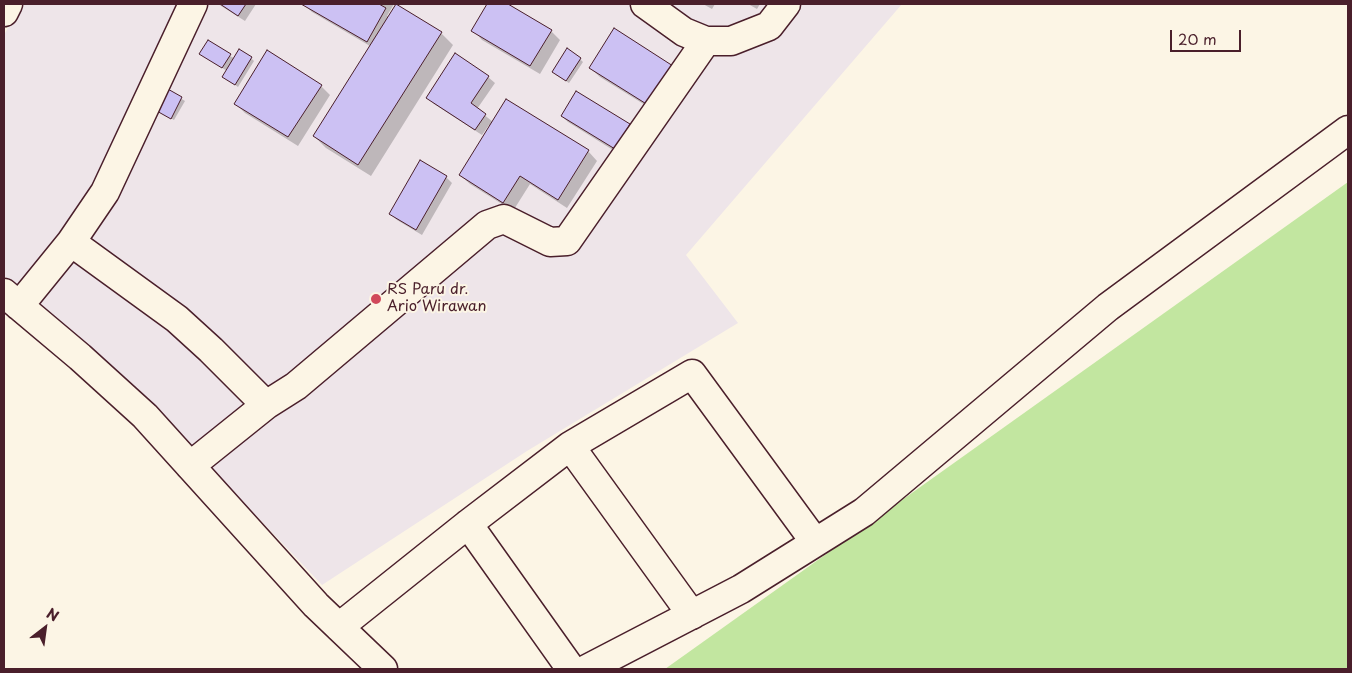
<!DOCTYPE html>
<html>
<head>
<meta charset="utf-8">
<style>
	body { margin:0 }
	#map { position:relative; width:1352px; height:673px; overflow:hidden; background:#fcf5e5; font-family:"Playpen Sans",sans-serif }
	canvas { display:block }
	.frame { position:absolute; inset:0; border:5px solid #4a1f2b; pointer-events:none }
	.north { position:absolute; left:20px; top:603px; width:50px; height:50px; -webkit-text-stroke:4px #fcf5e5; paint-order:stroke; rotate:30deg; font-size:14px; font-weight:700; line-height:20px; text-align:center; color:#4a1f2b }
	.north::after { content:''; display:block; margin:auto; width:18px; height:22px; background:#4a1f2b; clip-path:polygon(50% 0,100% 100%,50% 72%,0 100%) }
	.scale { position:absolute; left:1170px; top:30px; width:71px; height:22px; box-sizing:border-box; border:2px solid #4a1f2b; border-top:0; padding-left:6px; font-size:15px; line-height:18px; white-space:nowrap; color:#4a1f2b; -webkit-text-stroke:4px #fcf5e5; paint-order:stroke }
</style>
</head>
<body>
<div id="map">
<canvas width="1352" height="673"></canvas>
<div class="frame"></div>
<div class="north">N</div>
<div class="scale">20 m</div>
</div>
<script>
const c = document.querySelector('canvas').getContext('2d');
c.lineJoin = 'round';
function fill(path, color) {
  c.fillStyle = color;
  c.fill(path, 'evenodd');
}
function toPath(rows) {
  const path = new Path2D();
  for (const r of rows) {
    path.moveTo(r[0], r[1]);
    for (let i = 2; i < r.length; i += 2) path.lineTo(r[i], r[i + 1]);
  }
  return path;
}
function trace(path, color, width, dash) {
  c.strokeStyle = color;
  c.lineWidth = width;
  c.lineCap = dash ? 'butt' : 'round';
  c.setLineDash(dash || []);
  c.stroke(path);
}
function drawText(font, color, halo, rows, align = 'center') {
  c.font = font + ' "Playpen Sans",sans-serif';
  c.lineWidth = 4;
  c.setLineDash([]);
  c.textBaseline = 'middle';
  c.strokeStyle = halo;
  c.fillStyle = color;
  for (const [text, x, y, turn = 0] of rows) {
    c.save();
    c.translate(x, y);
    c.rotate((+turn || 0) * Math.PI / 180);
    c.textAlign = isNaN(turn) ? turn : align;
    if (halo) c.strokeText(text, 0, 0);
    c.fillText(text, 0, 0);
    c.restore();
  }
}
const built = toPath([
	[21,4,902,4,686,255,738,323,527,451,322,585,132,385,4,276,4,35]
]);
const green = toPath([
	[1348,182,1348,669,665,669]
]);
const shadow = toPath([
	[218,4,256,4,245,21],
	[303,4,394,4,387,16,441,33,453,45,371,176,326,148,314,136,370,46,312,12],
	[489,4,506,4,551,31,560,40,540,74,482,40,473,30],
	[703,4,715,4,712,9],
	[748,4,760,4,757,9],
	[208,42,235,59,251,58,254,61,238,87,224,77,227,71,204,56],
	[580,59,583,62,569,83,556,75],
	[672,67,658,113,600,77,590,68],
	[488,77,495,83,477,109,493,122,588,151,597,161,567,208,530,184,513,211,470,184,460,175,491,126,489,125,482,135,434,104,428,97],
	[321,86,330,95,298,146,245,113,235,103],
	[167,90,185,101,174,120,156,110],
	[577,93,629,125,636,131,621,155,568,122,562,116],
	[446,177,452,183,422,235,397,220,391,214]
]);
const building = toPath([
	[220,4,246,4,238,16,220,4],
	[301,4,379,4,386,8,367,42,301,4],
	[396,4,442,32,358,165,313,136,396,4],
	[487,4,508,4,552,30,530,66,471,31,487,4],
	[614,28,673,66,648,105,589,68,614,28],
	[208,40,231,54,222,68,199,54,208,40],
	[567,48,581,58,566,81,552,72,567,48],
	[239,49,252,57,235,85,222,77,239,49],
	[267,50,322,85,288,137,234,104,267,50],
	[455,53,489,76,471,103,486,114,475,130,426,98,455,53],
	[166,88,182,97,171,119,155,110,166,88],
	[576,91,630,124,615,149,561,116,576,91],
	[506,99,589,150,558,200,520,176,503,203,459,175,506,99],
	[420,160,447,176,416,230,389,214,420,160]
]);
const minor = toPath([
	[193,4,105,192,71,242,177,319,211,350,266,405,296,386,487,225,504,219,550,242,567,241,706,41],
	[645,4,684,32,706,41,731,41,769,26,786,4],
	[4,293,80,357,145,416,316,605,383,669],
	[19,306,71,242],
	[570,446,692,615],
	[190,466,266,405],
	[468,524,571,669],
	[339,627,468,524,570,446,692,374,815,542],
	[587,669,741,589,864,512,1108,307,1348,130]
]);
const major = toPath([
	[4,12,8,4]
]);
const markers = [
	[376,299,6,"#d1495b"]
];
const poiNames = [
	["RS Paru dr.",387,290],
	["Ario Wirawan",387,307]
];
fill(built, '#eee5e9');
fill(green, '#c2e6a0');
fill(shadow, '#0003');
fill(building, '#ccc1f3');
trace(building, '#4a1f2b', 1);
trace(minor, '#4a1f2b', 31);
trace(major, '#4a1f2b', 31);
trace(minor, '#fcf5e5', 28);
trace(major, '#fcf5e5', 28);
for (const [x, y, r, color] of markers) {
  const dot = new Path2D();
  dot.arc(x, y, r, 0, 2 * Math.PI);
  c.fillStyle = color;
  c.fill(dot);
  trace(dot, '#fcf5e5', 2);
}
drawText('15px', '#4a1f2b', '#fcf5e5', poiNames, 'left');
</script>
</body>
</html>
